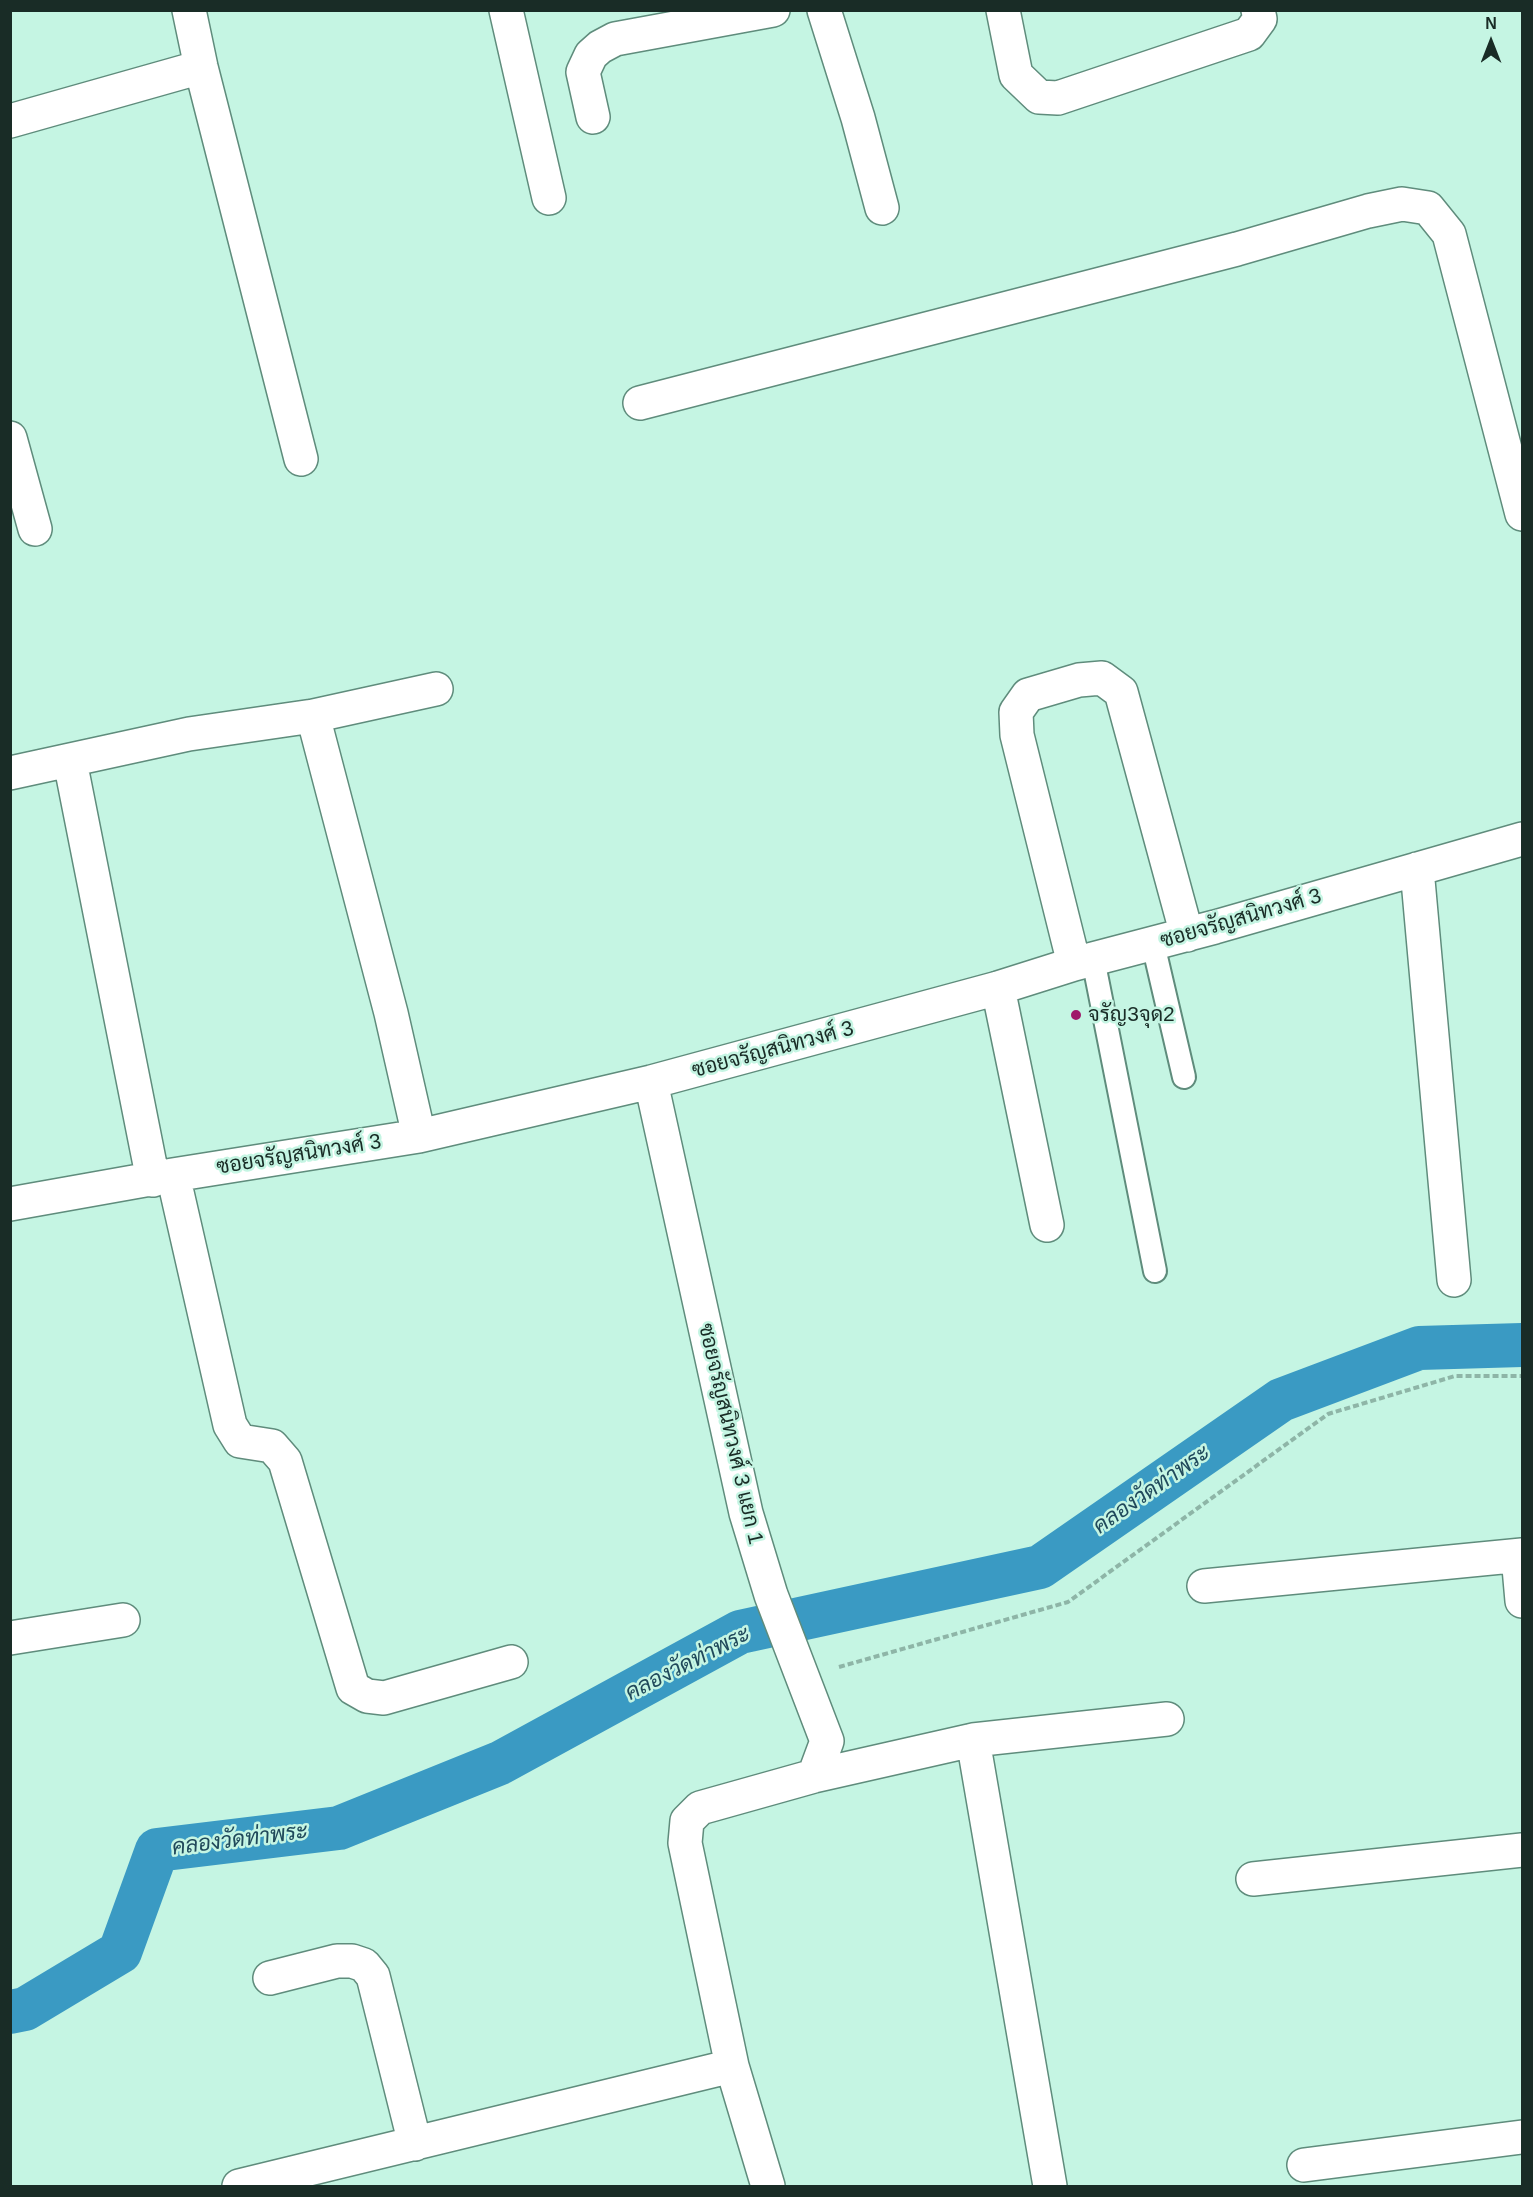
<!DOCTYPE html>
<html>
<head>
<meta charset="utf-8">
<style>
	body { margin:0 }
	#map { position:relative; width:1533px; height:2197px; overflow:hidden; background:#c5f5e3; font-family:Helvetica,sans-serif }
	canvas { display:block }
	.frame { position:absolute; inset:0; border:12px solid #192c26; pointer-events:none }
	.north { position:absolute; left:1461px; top:12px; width:60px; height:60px; -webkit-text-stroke:4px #c5f5e3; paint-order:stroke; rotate:0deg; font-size:16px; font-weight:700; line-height:24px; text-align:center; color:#192c26 }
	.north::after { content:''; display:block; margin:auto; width:21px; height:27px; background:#192c26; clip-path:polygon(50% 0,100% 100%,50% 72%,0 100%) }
</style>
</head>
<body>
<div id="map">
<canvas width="1533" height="2197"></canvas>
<div class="frame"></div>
<div class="north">N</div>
</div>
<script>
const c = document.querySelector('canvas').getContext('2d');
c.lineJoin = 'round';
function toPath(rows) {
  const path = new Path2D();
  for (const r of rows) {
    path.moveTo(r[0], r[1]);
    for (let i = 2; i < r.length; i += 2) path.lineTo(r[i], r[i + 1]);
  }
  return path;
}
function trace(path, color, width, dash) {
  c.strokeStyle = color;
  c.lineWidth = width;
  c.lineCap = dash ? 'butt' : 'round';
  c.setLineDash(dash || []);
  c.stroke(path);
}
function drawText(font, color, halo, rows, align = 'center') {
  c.font = font + ' Helvetica,Sarabun,sans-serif';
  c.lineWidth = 5;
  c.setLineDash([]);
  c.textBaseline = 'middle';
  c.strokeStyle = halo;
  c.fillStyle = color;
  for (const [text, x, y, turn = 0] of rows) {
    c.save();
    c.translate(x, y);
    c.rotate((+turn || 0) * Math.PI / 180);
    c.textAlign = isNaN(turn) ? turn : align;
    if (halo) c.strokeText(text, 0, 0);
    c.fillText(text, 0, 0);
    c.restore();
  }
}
const canal = toPath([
	[10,2012,25,2009,120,1952,157,1850,339,1828,500,1763,740,1632,1040,1567,1281,1400,1419,1348,1522,1345]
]);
const path = toPath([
	[839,1667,1068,1602,1328,1414,1455,1376,1522,1376]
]);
const lane = toPath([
	[1153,944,1184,1077],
	[1093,959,1155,1271]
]);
const street = toPath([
	[189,10,201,67,301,459],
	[506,10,549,198],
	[824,10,858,118,882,208],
	[1003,10,1016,75,1039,97,1058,98,1249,34,1260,19,1258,10],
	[593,117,583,72,591,55,600,47,615,39,773,10],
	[10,121,201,67],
	[640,403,1237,249,1368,211,1402,204,1428,208,1449,234,1522,514],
	[10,438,35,529],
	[313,716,391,1013,419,1136],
	[70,761,153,1180],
	[10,773,189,734,313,716,436,689],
	[1417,869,1454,1280],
	[1074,964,1017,735,1016,712,1028,695,1079,680,1102,678,1121,692,1187,935],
	[998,988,1047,1225],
	[651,1082,746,1513,771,1595,827,1741,814,1776],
	[173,1175,230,1425,240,1441,272,1446,285,1461,353,1688,367,1696,384,1698,511,1662],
	[10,1204,173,1175,419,1136,651,1082,998,988,1074,964,1215,927,1522,839],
	[1518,1556,1522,1601],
	[1204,1586,1522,1555],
	[10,1638,123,1620],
	[973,1740,1050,2186],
	[1253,1879,1522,1850],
	[270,1978,337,1961,352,1961,364,1965,373,1976,415,2144],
	[1304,2165,1522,2137],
	[239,2186,732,2066],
	[768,2186,732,2066,685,1843,687,1821,700,1808,814,1776,973,1740,1167,1719]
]);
const markers = [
	[1076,1015,6,"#9f1a69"]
];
const streetNames = [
	["ซอยจรัญสนิทวงศ์ 3",1241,919,-16],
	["ซอยจรัญสนิทวงศ์ 3",773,1050,-15],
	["ซอยจรัญสนิทวงศ์ 3",299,1155,-9],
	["ซอยจรัญสนิทวงศ์ 3 แยก 1",730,1434,77]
];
const poiNames = [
	["จรัญ3จุด2",1088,1015]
];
const waterNames = [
	["คลองวัดท่าพระ",1152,1490,-35],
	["คลองวัดท่าพระ",688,1664,-27],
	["คลองวัดท่าพระ",240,1840,-7]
];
trace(canal, '#3a9ac3', 44);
trace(lane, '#5f8c7c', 26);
trace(street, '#5f8c7c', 36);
trace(path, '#8eb5a7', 4, [6, 3]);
trace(lane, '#fff', 22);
trace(street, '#fff', 33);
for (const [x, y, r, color] of markers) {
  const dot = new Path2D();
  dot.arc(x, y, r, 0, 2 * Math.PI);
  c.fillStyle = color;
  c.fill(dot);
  trace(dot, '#c5f5e3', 2);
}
drawText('21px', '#192c26', '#c5f5e3', streetNames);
drawText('21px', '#192c26', '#c5f5e3', poiNames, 'left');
drawText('italic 22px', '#20495b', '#c5f5e3', waterNames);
</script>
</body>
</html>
